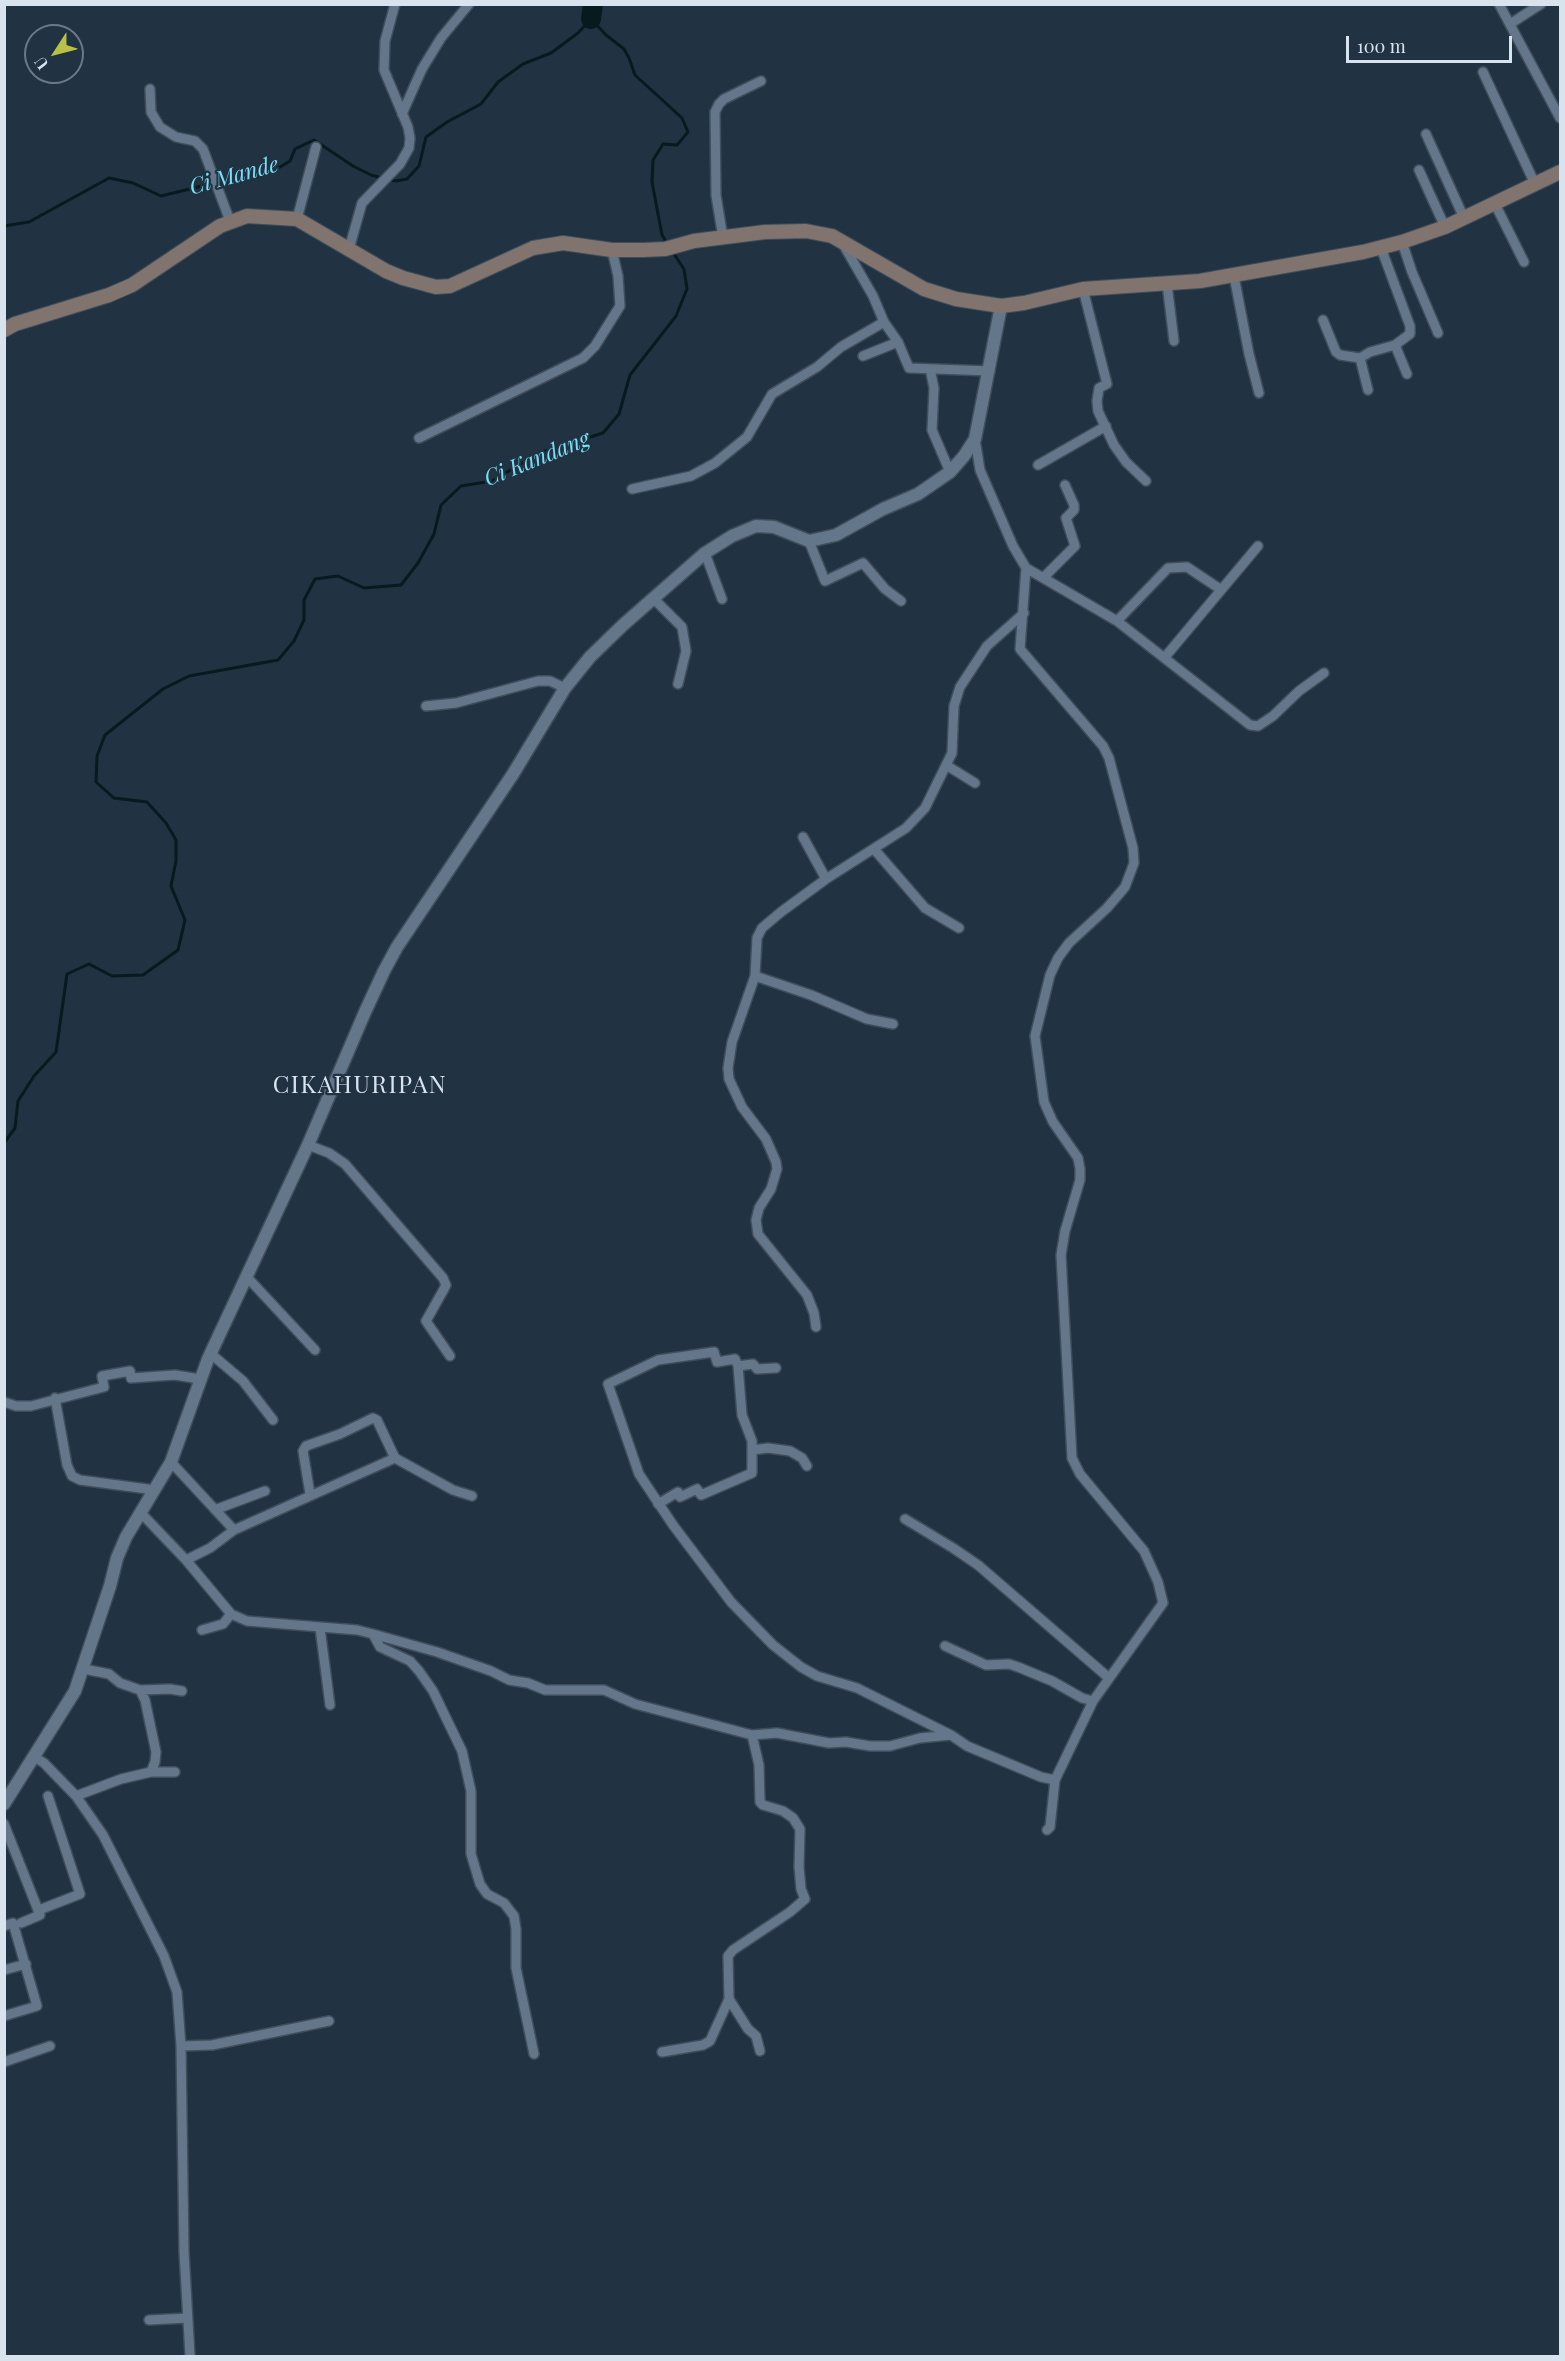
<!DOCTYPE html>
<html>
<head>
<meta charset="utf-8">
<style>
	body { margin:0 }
	#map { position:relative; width:1565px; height:2361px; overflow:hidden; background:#213242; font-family:"Playfair Display",serif }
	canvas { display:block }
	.frame { position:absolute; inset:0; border:6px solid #d9e3ee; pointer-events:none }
	.north { position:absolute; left:24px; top:24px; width:60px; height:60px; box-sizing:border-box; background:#213242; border:2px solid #6b7987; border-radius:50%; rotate:234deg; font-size:16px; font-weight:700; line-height:24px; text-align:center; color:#d9e3ee }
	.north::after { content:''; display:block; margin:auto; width:21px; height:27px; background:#b9c046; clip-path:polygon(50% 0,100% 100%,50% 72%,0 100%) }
	.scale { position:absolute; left:1346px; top:36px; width:166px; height:27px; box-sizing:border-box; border:3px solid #d9e3ee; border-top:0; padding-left:8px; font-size:18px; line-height:21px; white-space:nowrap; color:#d9e3ee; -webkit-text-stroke:4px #213242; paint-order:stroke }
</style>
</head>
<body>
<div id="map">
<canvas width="1565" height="2361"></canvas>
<div class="frame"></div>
<div class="north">U</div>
<div class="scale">100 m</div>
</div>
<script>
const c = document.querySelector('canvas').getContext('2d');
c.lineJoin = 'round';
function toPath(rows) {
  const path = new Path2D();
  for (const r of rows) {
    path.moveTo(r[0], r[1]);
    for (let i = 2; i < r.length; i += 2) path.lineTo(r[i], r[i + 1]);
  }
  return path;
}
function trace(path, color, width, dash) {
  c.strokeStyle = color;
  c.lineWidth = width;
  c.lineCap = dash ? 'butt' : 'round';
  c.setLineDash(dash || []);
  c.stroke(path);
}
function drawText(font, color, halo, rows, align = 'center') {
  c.font = font + ' "Playfair Display",serif';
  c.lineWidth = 4.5;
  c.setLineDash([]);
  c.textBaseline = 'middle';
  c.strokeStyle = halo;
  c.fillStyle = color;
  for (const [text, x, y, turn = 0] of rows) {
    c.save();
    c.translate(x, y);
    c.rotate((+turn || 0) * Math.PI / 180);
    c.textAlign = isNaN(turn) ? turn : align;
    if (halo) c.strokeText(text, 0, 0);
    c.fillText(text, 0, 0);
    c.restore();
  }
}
const stream = toPath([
	[389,180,396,181,407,179,419,166,426,137,447,122,481,104,498,82,523,64,551,53,578,33,591,19,606,35,624,49,629,58,635,75,682,118,688,132,677,145,663,144,653,160,652,182,662,235,668,245],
	[4,226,29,222,109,178,133,183,161,196,280,167,290,161,295,149,314,140,353,166,371,175,382,178],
	[4,1143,15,1128,18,1101,34,1076,56,1052,67,974,89,964,112,976,143,975,178,950,185,920,171,886,176,861,176,840,166,823,147,802,114,798,96,782,97,756,105,735,163,689,189,676,278,660,294,641,304,620,304,600,315,579,338,576,364,588,401,585,418,563,434,534,441,505,461,486,492,481,539,453,603,433,619,414,630,375,676,316,687,289,684,269,672,251]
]);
const river = toPath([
	[591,19,593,4]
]);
const minor = toPath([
	[1499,4,1560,118],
	[1510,24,1541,4],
	[1483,72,1535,184],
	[150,89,151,112,160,127,176,137,195,141,203,149,230,221],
	[402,114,422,69,441,38,469,4],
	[1426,134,1464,218],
	[1419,170,1445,227],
	[1495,204,1524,262],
	[297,219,316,147],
	[723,238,716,195,715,112,719,104,724,99,761,81],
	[1402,242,1412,272,1438,333],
	[349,249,362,203,400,164,409,148,410,138,408,127,384,70,385,41,395,4],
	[1234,276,1249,354,1259,393],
	[1167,284,1174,341],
	[1083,289,1107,384,1099,388,1097,401,1098,411,1114,445,1126,462,1146,481],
	[1323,320,1336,352,1340,355,1360,358],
	[884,322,898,342,909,368,990,371],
	[1395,345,1407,374],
	[863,356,898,342],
	[930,369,934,388,932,430,950,472],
	[1368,390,1360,358,1370,352,1395,345,1410,334,1410,326,1381,248],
	[419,438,583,358,595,346,620,306,618,276,612,250],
	[975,439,980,470,1013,546,1026,568,1020,649,1103,746,1109,758,1133,848,1134,863,1125,887,1107,908,1069,943,1058,958,1050,975,1035,1036,1044,1102,1053,1122,1078,1158,1080,1169,1080,1180,1065,1231,1061,1255,1072,1458,1080,1474,1144,1551,1158,1582,1163,1603,1093,1701,1055,1780],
	[1038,465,1106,426],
	[632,489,691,476,715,463,747,437,772,394,817,367,841,347,884,322,873,296,843,244],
	[809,541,825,581,863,563,885,589,901,601],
	[705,553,722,599],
	[1026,568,1117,621,1250,725,1258,726,1273,716,1299,691,1324,673],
	[1044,577,1075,546,1066,518,1074,510,1074,505,1065,485],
	[654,599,682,627,686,651,678,684],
	[1117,621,1168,568,1187,567,1220,589],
	[1165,657,1258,546],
	[426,706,456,703,538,681,550,681,565,688],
	[946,765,975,783],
	[803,837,826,879],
	[874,849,925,908,959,928],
	[755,976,811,995,867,1019,893,1024],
	[308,1145,329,1153,345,1164,443,1278,446,1285,444,1289,426,1321,450,1356],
	[246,1276,315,1350],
	[816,1327,814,1313,807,1295,758,1234,756,1220,759,1208,771,1189,777,1169,776,1162,766,1139,742,1107,729,1079,728,1068,732,1042,755,976,757,938,762,928,781,912,826,879,906,828,925,808,952,753,954,706,960,687,987,646,1024,613],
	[210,1353,243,1381,273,1420],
	[776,1368,757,1369,753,1364,738,1366,735,1359,717,1362,714,1352,658,1360,608,1384,639,1474,673,1525,731,1602,773,1645,801,1667,817,1676,857,1688,951,1735],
	[55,1398,67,1465,72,1476,80,1480,155,1490],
	[4,1402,16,1406,31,1406,104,1387,102,1376,130,1371,131,1378,175,1375,200,1379],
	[752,1450,768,1448,790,1451,802,1458,807,1466],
	[395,1458,453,1490,472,1496],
	[171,1462,234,1530,395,1458,377,1420,373,1418,340,1434,306,1446,303,1451,310,1494],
	[658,1504,678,1492,680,1497,697,1489,701,1495,752,1473,752,1441,742,1415,738,1366],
	[217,1509,265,1491],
	[140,1512,186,1560,231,1614,247,1621,357,1630,373,1634,437,1652,491,1671,509,1680,528,1683,545,1690,604,1690,635,1704,752,1735,777,1733,829,1743,846,1742,870,1746,890,1746,920,1738,951,1735,967,1746,1041,1777,1055,1780,1050,1827,1047,1830],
	[905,1519,953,1548,978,1565,1109,1678],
	[186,1560,210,1548,234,1530],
	[320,1628,330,1705],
	[202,1630,223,1624,231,1614],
	[373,1634,380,1647,410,1661,419,1671,433,1691,462,1751,471,1791,471,1854,480,1884,487,1894,504,1903,514,1916,516,1929,516,1968,534,2054],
	[945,1646,986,1665,1009,1664,1018,1667,1052,1681,1082,1698,1093,1701],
	[84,1669,109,1674,120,1683,140,1690,170,1689,182,1691],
	[33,1756,44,1763,76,1796,103,1835,164,1956,177,1992,181,2046,184,2252,190,2356],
	[151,1772,175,1772],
	[76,1796,121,1779,151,1772,155,1762,156,1752,145,1700,140,1690],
	[4,1824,40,1915,21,1923],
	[39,1910,80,1894,48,1796],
	[4,1926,13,1923,37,2006,4,2016],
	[4,1970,26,1964],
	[729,1999,748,2029,756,2036,760,2051],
	[181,2046,212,2045,329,2021],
	[662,2052,703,2045,710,2041,729,1999,728,1956,733,1950,790,1912,805,1899,801,1889,799,1867,800,1829,793,1818,783,1811,763,1805,760,1802,759,1765,752,1735],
	[4,2062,50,2046],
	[149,2320,187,2318]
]);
const tertiary = toPath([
	[4,1804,75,1691,110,1586,117,1558,126,1537,171,1462,208,1359,308,1145,365,1012,384,971,397,947,513,774,565,688,590,657,623,625,705,553,732,536,756,526,774,527,809,541,836,535,883,509,918,494,950,472,964,456,975,439,1001,306]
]);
const secondary = toPath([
	[4,330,15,324,109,295,132,285,220,226,247,216,297,219,386,271,403,278,436,287,450,286,533,248,563,243,612,250,643,250,665,249,694,241,765,232,806,231,832,236,924,289,956,299,1001,306,1024,303,1083,289,1200,281,1363,252,1402,242,1445,227,1560,172]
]);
const waterNames = [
	["Ci Mande",234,176,-15],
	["Ci Kandang",537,459,-22]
];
const quarterNames = [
	["CIKAHURIPAN",360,1086]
];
trace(stream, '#071b1f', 3);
trace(river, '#071b1f', 20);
trace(minor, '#404e5b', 12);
trace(tertiary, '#404e5b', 15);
trace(secondary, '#404e5b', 16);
trace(minor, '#647689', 9);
trace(tertiary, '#647689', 12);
trace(secondary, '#81746e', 14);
drawText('italic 22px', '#7ce0f6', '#213242', waterNames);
c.letterSpacing = '1.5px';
drawText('24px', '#d9e3ee', '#213242', quarterNames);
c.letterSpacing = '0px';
</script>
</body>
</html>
